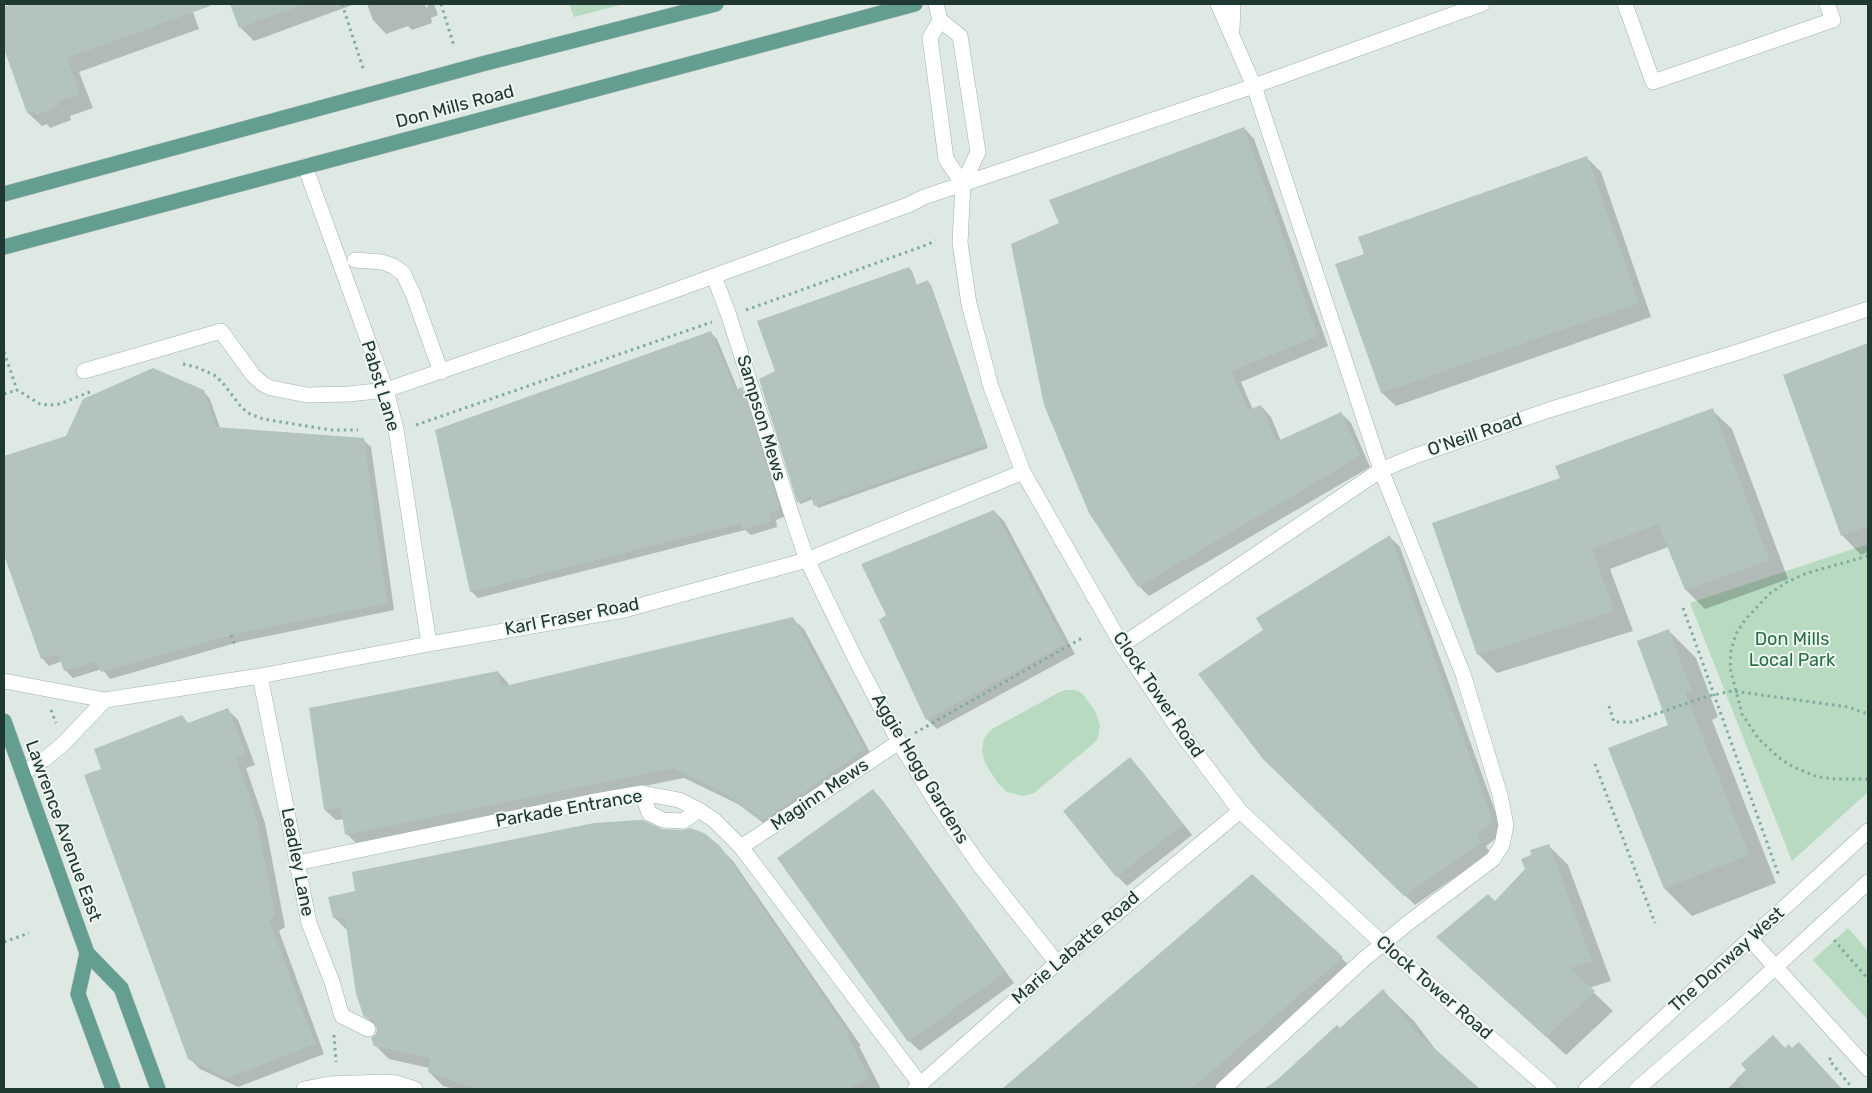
<!DOCTYPE html>
<html>
<head>
<meta charset="utf-8">
<style>
	body { margin:0 }
	#map { position:relative; width:1872px; height:1093px; overflow:hidden; background:#dee9e4; font-family:Rubik,sans-serif }
	canvas { display:block }
	.frame { position:absolute; inset:0; border:5px solid #203832; pointer-events:none }
</style>
</head>
<body>
<div id="map">
<canvas width="1872" height="1093"></canvas>
<div class="frame"></div>
</div>
<script>
const c = document.querySelector('canvas').getContext('2d');
c.lineJoin = 'round';
function fill(path, color) {
  c.fillStyle = color;
  c.fill(path, 'evenodd');
}
function toPath(rows) {
  const path = new Path2D();
  for (const r of rows) {
    path.moveTo(r[0], r[1]);
    for (let i = 2; i < r.length; i += 2) path.lineTo(r[i], r[i + 1]);
  }
  return path;
}
function trace(path, color, width, dash) {
  c.strokeStyle = color;
  c.lineWidth = width;
  c.lineCap = dash ? 'butt' : 'round';
  c.setLineDash(dash || []);
  c.stroke(path);
}
function drawText(font, color, halo, rows, align = 'center') {
  c.font = font + ' Rubik,sans-serif';
  c.lineWidth = 4;
  c.setLineDash([]);
  c.textBaseline = 'middle';
  c.strokeStyle = halo;
  c.fillStyle = color;
  for (const [text, x, y, turn = 0] of rows) {
    c.save();
    c.translate(x, y);
    c.rotate((+turn || 0) * Math.PI / 180);
    c.textAlign = isNaN(turn) ? turn : align;
    if (halo) c.strokeText(text, 0, 0);
    c.fillText(text, 0, 0);
    c.restore();
  }
}
const green = toPath([
	[569,4,624,4,574,17],
	[1868,544,1868,792,1792,861,1690,603],
	[1065,690,1075,690,1082,693,1095,711,1100,725,1098,738,1093,744,1034,793,1023,796,1007,792,997,782,985,763,982,751,984,738,992,729,1058,693],
	[1848,928,1868,951,1868,1020,1813,960]
]);
const shadow = toPath([
	[15,4,190,4,199,29,79,72,93,108,70,116,71,120,50,128,47,124,42,126,28,113,4,46,4,8],
	[231,4,355,4,254,41,240,27],
	[367,4,425,4,426,8,428,7,427,4,434,4,438,15,431,18,432,23,412,30,408,26,386,34,373,20],
	[1244,128,1254,139,1328,346,1241,382,1253,410,1261,406,1271,417,1281,441,1341,413,1351,423,1370,467,1149,596,1139,586,1061,224],
	[1587,158,1601,172,1651,317,1396,406,1382,393,1337,265,1365,255],
	[909,268,912,271,917,286,928,282,931,285,988,448,818,508,813,499,801,504,798,501,777,372],
	[710,332,717,339,738,390,741,389,748,395,786,516,776,520,777,527,751,535,745,530,478,598,471,591],
	[1868,344,1868,552,1861,555,1842,535,1785,376],
	[203,391,210,399,220,428,363,440,371,447,394,610,239,642,110,679,102,669,73,678,65,670,62,661,49,666,42,658,4,551,4,457],
	[1712,410,1732,429,1788,579,1705,609,1686,590,1668,547,1610,569,1633,631,1497,673,1478,654,1562,478],
	[994,511,1004,521,1075,654,937,729,927,719,888,616],
	[1390,537,1400,547,1503,833,1486,846,1490,853,1415,905,1264,758],
	[793,619,804,629,874,760,774,831,738,804,684,778,357,844,347,834,344,819,336,820,325,810,498,672,508,683,509,686],
	[1668,630,1696,658,1718,717,1712,720,1776,883,1692,916,1665,889,1670,726],
	[227,709,238,720,255,765,246,768,265,823,285,927,279,931,324,1054,238,1087,200,1069,189,1058,102,769,189,724],
	[1130,759,1140,769,1192,835,1127,886,1117,876],
	[873,790,883,801,1014,983,920,1051,909,1041],
	[662,831,719,847,733,861,861,1046,859,1046,881,1089,454,1089,443,1086,429,1072,429,1068,389,1059,375,1045,378,1029,365,1016,348,931,334,917],
	[1548,845,1568,865,1611,981,1589,988,1613,1011,1566,1055,1438,937,1495,903],
	[1252,876,1352,968,1213,1089,1004,1089],
	[1383,991,1414,1021,1438,1053,1478,1089,1264,1089,1282,1077,1340,1030],
	[1773,1036,1786,1049,1793,1049,1799,1043,1842,1089,1727,1089,1748,1070]
]);
const building = toPath([
	[11,4,209,4,210,6,67,58,80,94,57,102,58,106,36,115,34,111,27,113,4,49,4,7],
	[230,4,298,4,299,6,239,28],
	[1244,127,1318,336,1231,371,1248,410,1261,405,1276,442,1341,412,1360,456,1138,587,1089,513,1044,405,1011,244,1059,223,1049,200],
	[1587,156,1639,303,1381,393,1335,264,1364,254,1358,237],
	[909,267,916,285,928,280,986,445,814,506,811,496,797,502,759,379,775,371,757,321],
	[711,331,735,390,742,387,780,509,769,513,771,521,743,529,741,523,470,592,435,430],
	[1868,343,1868,526,1841,536,1783,375],
	[153,368,204,390,216,427,364,438,387,603,231,635,101,672,97,661,64,671,58,654,41,659,4,555,4,456,66,436,83,399],
	[1713,408,1769,560,1685,590,1658,524,1592,549,1614,611,1477,655,1432,523,1560,478,1555,466],
	[994,510,1065,644,926,720,879,620,886,615,861,564],
	[1390,535,1493,822,1476,835,1481,843,1404,896,1263,759,1198,674,1263,630,1256,618],
	[793,617,865,749,763,821,726,794,673,768,345,835,341,808,324,810,309,708,498,671,501,687],
	[1669,629,1691,690,1685,692,1749,855,1664,889,1608,748,1668,725,1637,641],
	[228,708,246,754,236,758,255,812,275,916,269,920,315,1044,227,1078,188,1059,84,775,101,769,94,749,182,715,188,723],
	[1130,757,1183,824,1116,877,1063,811],
	[873,789,1005,972,908,1042,777,858],
	[639,820,643,820,662,829,683,830,690,828,704,833,720,846,848,1032,846,1033,869,1078,849,1089,477,1089,428,1072,430,1058,374,1046,371,1038,376,1034,377,1028,373,1021,364,1017,356,994,345,918,333,918,328,897,355,891,352,872,594,823],
	[1549,844,1592,961,1569,968,1595,991,1546,1037,1436,937,1488,894,1495,901,1525,869,1521,859,1531,855,1530,850],
	[1252,874,1343,957,1191,1089,1002,1089],
	[1383,989,1415,1031,1480,1089,1267,1089,1337,1025,1340,1028],
	[1773,1035,1785,1048,1789,1044,1792,1048,1799,1042,1841,1089,1745,1089,1736,1079,1746,1070,1741,1064]
]);
const path = toPath([
	[342,4,364,71],
	[441,4,454,46],
	[746,310,929,244,935,240],
	[4,352,17,390,40,404,50,405,60,404,92,391],
	[183,364,196,367,214,375,222,382,242,408,250,414,263,419,331,430,358,430],
	[4,394,17,390],
	[416,425,712,322],
	[1868,556,1807,573,1787,582,1769,594,1745,620,1736,634,1731,650,1730,668,1742,714,1758,738,1778,757,1793,767,1818,777,1836,779,1868,779],
	[1683,608,1779,876],
	[231,635,235,645],
	[1609,706,1614,722,1632,722,1708,696,1733,691,1848,707,1868,714],
	[51,710,56,723],
	[915,733,1084,637],
	[1595,764,1655,923],
	[1834,940,1868,979],
	[4,942,29,933],
	[334,1035,336,1062],
	[1831,1058,1829,1060,1850,1085]
]);
const minor = toPath([
	[936,4,940,20,930,38,946,159,963,184],
	[1218,4,1254,86,1381,470,1463,674,1500,795,1506,825,1502,845,1493,859,1408,923,1363,960,1223,1089],
	[1625,4,1653,82,1833,20,1827,4],
	[940,20,960,36,978,152,963,184,960,243,969,304,991,387,1023,472,1122,645,1181,733,1240,811,1383,944,1549,1089],
	[1232,30,1233,4],
	[305,166,386,390,396,429,429,644],
	[355,260,382,262,393,266,403,273,413,294,441,372],
	[714,276,729,316,793,519,807,560,856,660,899,742,939,807,978,863,1057,963],
	[84,371,221,331,253,375,263,384,271,388,307,395,349,394,386,390,662,295,908,205,924,197,1254,86,1482,4],
	[1122,645,1381,470,1415,456,1549,410,1738,352,1868,309],
	[260,676,309,923,332,982,342,1016,368,1029],
	[4,681,105,700,260,676,429,644,624,610,807,560,1023,472],
	[23,773,45,759,64,743,105,700],
	[642,793,649,813,663,820,683,821,699,810],
	[741,847,899,742],
	[297,863,590,802,642,793,679,800,699,810,714,820,741,847,920,1084],
	[1750,939,1868,1069],
	[304,1089,329,1084,384,1082,396,1083,415,1089],
	[915,1089,1057,963,1240,811],
	[1586,1089,1868,831],
	[1637,1089,1732,1007,1868,882]
]);
const major = toPath([
	[4,194,482,64,716,4],
	[4,247,915,4],
	[4,721,87,953,121,988,158,1089],
	[87,953,78,994,113,1089]
]);
const streetNames = [
	["Don Mills Road",455,107,-15],
	["Pabst Lane",380,386,73],
	["Sampson Mews",761,418,73],
	["O'Neill Road",1475,435,-19],
	["Karl Fraser Road",572,617,-11],
	["Clock Tower Road",1158,695,56],
	["Aggie Hogg Gardens",920,769,59],
	["Maginn Mews",820,795,-34],
	["Parkade Entrance",569,809,-10],
	["Lawrence Avenue East",63,831,70],
	["Leadley Lane",297,862,79],
	["Marie Labatte Road",1076,948,-41],
	["The Donway West",1727,960,-42],
	["Clock Tower Road",1434,988,41]
];
const parkNames = [
	["Don Mills",1792,640],
	["Local Park",1792,661]
];
fill(green, '#b7dac1');
fill(shadow, '#0003');
fill(building, '#b3c4bd');
trace(minor, '#a1b0ab', 16);
trace(major, '#bcc3c2', 16);
trace(path, '#7fac9f', 3, [2.5, 4]);
trace(minor, '#fff', 15);
trace(major, '#639e90', 15);
drawText('18px', '#203832', '#eef6f2', streetNames);
drawText('18px', '#2b6e46', '#eef6f2', parkNames);
</script>
</body>
</html>
